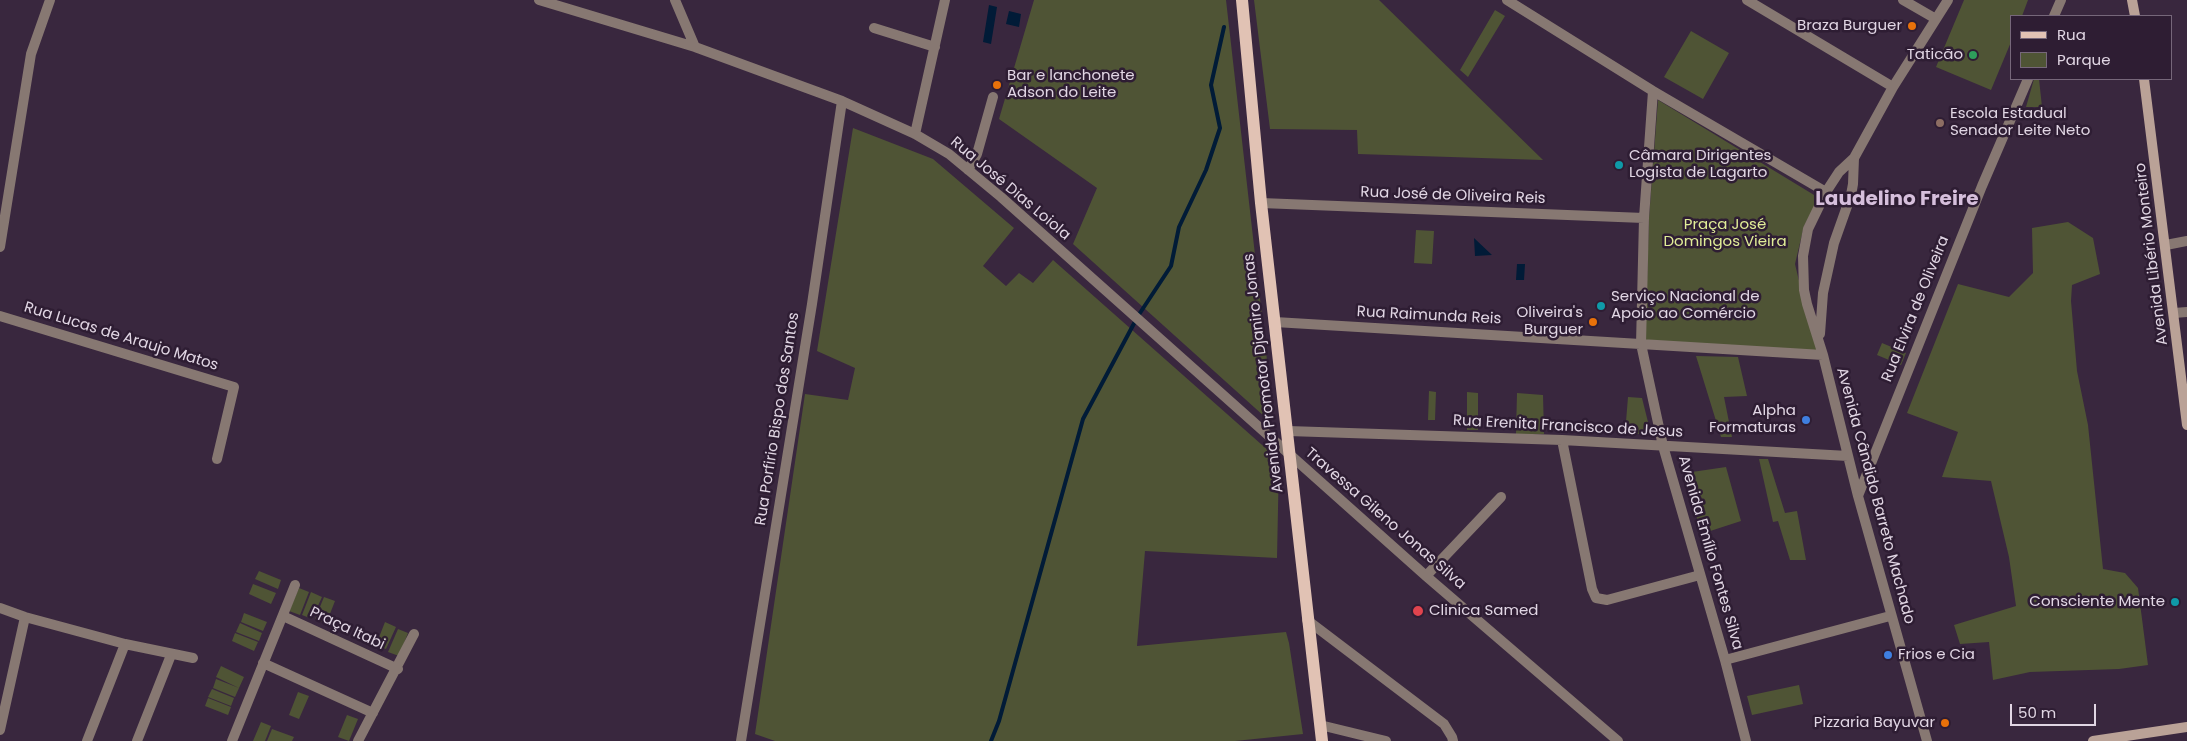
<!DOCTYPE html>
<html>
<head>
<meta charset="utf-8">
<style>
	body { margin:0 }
	#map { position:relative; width:2187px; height:741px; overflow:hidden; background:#39273e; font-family:Poppins,sans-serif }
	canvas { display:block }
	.legend { position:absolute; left:2010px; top:15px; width:162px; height:65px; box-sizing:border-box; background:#2e1d33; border:1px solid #76677a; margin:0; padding:6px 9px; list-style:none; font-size:15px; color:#e1d6e4 }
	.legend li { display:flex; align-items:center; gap:10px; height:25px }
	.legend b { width:25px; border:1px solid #76677a }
	.scale { position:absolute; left:2010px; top:704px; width:86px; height:22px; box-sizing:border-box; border:2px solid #e1d6e4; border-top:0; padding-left:6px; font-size:15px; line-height:18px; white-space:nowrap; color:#e1d6e4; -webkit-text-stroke:4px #2e1d33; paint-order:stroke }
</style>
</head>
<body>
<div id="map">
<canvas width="2187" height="741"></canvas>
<ul class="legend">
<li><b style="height:6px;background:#e1c2b4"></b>Rua</li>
<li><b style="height:14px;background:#4f5435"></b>Parque</li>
</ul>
<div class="scale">50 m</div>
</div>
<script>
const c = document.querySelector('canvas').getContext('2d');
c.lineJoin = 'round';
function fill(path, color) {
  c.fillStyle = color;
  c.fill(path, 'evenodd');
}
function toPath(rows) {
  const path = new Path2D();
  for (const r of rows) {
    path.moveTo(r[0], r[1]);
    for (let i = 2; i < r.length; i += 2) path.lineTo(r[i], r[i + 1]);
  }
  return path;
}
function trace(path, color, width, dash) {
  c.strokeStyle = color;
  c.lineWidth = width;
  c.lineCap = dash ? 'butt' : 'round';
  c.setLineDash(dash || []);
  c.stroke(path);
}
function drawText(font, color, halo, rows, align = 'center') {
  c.font = font + ' Poppins,sans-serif';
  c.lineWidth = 5;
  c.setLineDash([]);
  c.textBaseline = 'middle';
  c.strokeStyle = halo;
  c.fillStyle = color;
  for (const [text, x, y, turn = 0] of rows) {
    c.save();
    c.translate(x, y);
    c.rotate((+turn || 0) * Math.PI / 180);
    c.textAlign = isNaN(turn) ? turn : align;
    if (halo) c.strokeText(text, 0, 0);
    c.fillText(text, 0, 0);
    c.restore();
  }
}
const green = toPath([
	[1034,0,1226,0,1273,413,1265,417,1073,244,1097,188,999,119],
	[1254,0,1379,0,1543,160,1358,154,1357,130,1270,129],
	[1964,0,2028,0,2022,16,2011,16,2011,42,1991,90,1936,67],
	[1495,10,1505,16,1468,77,1460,70],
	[1691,31,1729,53,1703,99,1664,77],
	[2034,79,2039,79,2042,107,2026,107],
	[1658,100,1819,198,1804,226,1795,264,1804,302,1821,351,1645,341,1649,218],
	[853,128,933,159,1014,228,983,266,1006,286,1019,273,1033,283,1053,260,1279,460,1277,558,1145,551,1137,646,1286,632,1289,643,1303,734,1235,741,775,741,755,734,805,394,848,400,855,368,817,351],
	[2068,222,2093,238,2100,274,2072,285,2071,301,2077,371,2088,425,2103,569,2125,573,2138,588,2148,665,2119,669,2030,672,1993,680,1989,642,1960,644,1954,625,2016,606,2009,557,1991,481,1942,477,1958,432,1907,413,1958,284,2009,297,2033,273,2032,228],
	[1416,230,1434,231,1432,264,1414,263],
	[1882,343,1906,353,1901,365,1877,355],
	[1696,356,1738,357,1747,396,1724,397,1732,437,1721,437],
	[1429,391,1436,392,1435,420,1428,420],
	[1467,392,1478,393,1478,430,1467,430],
	[1517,393,1543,395,1544,434,1516,434],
	[1628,397,1642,398,1651,434,1625,434],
	[1759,459,1768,459,1785,513,1797,511,1806,560,1790,560,1778,521,1773,522],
	[1726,467,1741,521,1701,534,1685,473],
	[259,571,281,580,278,589,255,579],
	[253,584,276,593,271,604,249,594],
	[299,588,309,592,300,615,289,611],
	[311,592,322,597,312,619,302,615],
	[324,597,335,601,326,624,315,619],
	[244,613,267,622,263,631,241,622],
	[385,622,396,627,386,649,376,645],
	[240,623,262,633,259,641,236,632],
	[398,629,408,633,399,656,388,652],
	[235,633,258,642,254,651,232,641],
	[221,666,244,677,239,688,216,677],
	[216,679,239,688,235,697,213,688],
	[1799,685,1803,704,1752,715,1747,696],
	[212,689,234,698,231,706,208,697],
	[298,692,309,696,299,719,289,715],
	[208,698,231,707,228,715,205,706],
	[347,715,358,719,349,741,338,737],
	[261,722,271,726,265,741,253,741],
	[272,729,294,737,292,741,267,741]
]);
const water = toPath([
	[989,5,997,7,991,44,983,42],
	[1009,11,1021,14,1019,27,1006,24],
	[1474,238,1492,255,1475,256],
	[1517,264,1525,264,1524,280,1516,280]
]);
const stream = toPath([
	[991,741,999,721,1083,419,1138,316,1171,266,1179,227,1206,170,1220,128,1211,85,1224,27]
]);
const street = toPath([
	[539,0,695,47,842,101,915,134,949,154,1001,197,1426,576,1618,741],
	[675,0,695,47],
	[1507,0,1653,91,1826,192],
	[1747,0,1893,87],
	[1903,0,1936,19],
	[2054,16,2061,0],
	[874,28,935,47],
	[1653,91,1644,218,1641,344,1663,446,1725,660,1746,741],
	[915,134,945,0],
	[968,170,977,154,993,97],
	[1261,203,1644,218],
	[2166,245,2187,241],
	[0,247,31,54,50,0],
	[2174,313,2187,312],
	[0,316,234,387,217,459],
	[1275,322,1823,355],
	[1820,334,1823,293,1834,243,1851,195,1853,184,1854,158],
	[1288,431,1562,440,1848,456],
	[1562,440,1592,589,1596,598,1607,600,1700,575],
	[1858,496,1982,186,2028,79],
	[1426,576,1501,497],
	[0,608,25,617,125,644,193,658],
	[283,616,398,669],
	[1307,620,1444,724,1452,737,1453,741],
	[1725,660,1890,616],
	[263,663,373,713],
	[1320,725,1386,741],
	[0,730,25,617],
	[87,741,125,644],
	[137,741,171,655],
	[232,741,295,585],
	[358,741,414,634],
	[741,741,812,304,842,101],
	[1927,741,1858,496,1823,355,1807,304,1804,290,1803,256,1808,229,1826,192,1839,172,1854,158,1893,87,1948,0]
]);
const secondary = toPath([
	[2132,0,2135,16],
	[2144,79,2187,425],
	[2093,741,2187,727]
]);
const primary = toPath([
	[1242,0,1261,203,1322,741]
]);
const markers = [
	[1912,26,5,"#e8710a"],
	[1973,55,5,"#2e9e5b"],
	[997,85,5,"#e8710a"],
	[1940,123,5,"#8d6e63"],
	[1619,165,5,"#0f9aa8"],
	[1601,306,5,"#0f9aa8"],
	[1593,322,5,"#e8710a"],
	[1806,420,5,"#3f7fe0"],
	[2175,602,5,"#0f9aa8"],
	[1418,611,6,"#e0444e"],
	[1888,655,5,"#3f7fe0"],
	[1945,723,5,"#e8710a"]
];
const poiNames = [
	["Braza Burguer",1902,26],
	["Taticão",1963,55],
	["Bar e lanchonete",1007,76,"left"],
	["Adson do Leite",1007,93,"left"],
	["Escola Estadual",1950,114,"left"],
	["Senador Leite Neto",1950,131,"left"],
	["Câmara Dirigentes",1629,156,"left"],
	["Logista de Lagarto",1629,173,"left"],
	["Serviço Nacional de",1611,297,"left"],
	["Apoio ao Comércio",1611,314,"left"],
	["Oliveira's",1583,313],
	["Burguer",1583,330],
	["Alpha",1796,411],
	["Formaturas",1796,428],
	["Consciente Mente",2165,602],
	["Clinica Samed",1429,611,"left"],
	["Frios e Cia",1898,655,"left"],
	["Pizzaria Bayuvar",1935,723]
];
const streetNames = [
	["Rua José Dias Loiola",1010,189,40],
	["Rua José de Oliveira Reis",1453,196,2],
	["Avenida Libério Monteiro",2152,254,-97],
	["Rua Elvira de Oliveira",1916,309,-68],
	["Rua Raimunda Reis",1429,316,3],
	["Rua Lucas de Araujo Matos",121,337,17],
	["Avenida Promotor Djaniro Jonas",1264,373,-97],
	["Rua Porfirio Bispo dos Santos",778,419,-81],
	["Rua Erenita Francisco de Jesus",1568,427,3],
	["Avenida Cândido Barreto Machado",1875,496,75],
	["Travessa Gileno Jonas Silva",1385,519,41],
	["Avenida Emílio Fontes Silva",1710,553,74],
	["Praça Itabi",347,629,25]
];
const parkNames = [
	["Praça José",1725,225],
	["Domingos Vieira",1725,242]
];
const districtNames = [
	["Laudelino Freire",1897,200]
];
fill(green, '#4f5435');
fill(water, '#011b37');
trace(stream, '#011b37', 4);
trace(street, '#877872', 10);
trace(secondary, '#baa297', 10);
trace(primary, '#e1c2b4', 12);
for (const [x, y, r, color] of markers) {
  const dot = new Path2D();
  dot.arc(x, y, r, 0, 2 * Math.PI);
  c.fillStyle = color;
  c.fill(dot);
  trace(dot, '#2e1d33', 2);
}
drawText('15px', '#e1d6e4', '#2e1d33', poiNames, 'right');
drawText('15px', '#e1d6e4', '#2e1d33', streetNames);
drawText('15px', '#e0ed97', '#2e1d33', parkNames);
drawText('bold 20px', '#d6bfdc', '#2e1d33', districtNames);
</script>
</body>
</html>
